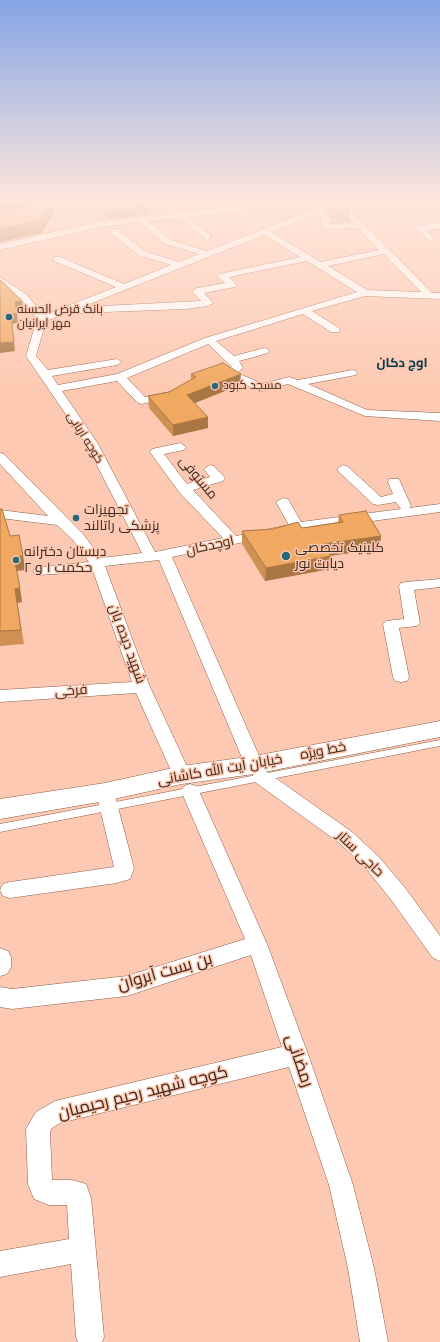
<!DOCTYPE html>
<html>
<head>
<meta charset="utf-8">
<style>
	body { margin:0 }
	canvas { display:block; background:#fec9b2 }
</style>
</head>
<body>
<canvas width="440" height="1342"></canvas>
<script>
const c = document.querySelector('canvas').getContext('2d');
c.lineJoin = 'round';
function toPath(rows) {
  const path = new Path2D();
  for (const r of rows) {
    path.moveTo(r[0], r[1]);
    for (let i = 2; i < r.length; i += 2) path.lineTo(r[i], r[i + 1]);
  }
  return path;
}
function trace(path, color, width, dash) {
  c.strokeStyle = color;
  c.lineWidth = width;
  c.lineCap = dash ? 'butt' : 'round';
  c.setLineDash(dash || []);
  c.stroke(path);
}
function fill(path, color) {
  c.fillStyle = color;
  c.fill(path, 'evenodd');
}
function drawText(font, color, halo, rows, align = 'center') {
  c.font = font + ' "Fira Sans",Cairo,sans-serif';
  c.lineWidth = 3;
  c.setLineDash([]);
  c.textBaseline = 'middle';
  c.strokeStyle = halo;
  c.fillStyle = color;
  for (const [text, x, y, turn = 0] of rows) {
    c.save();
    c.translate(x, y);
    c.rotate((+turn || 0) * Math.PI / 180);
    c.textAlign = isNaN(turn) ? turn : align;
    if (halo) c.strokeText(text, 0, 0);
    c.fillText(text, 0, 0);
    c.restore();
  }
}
const service = toPath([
	[440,740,440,746,0,832,0,824,440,740]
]);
const minor = toPath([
	[285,201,313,201,309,203,188,217,210,235,210,239,207,240,179,218,148,221,171,240,207,251,312,210,324,201,341,201,432,293,440,293,440,299,365,296,312,311,339,328,340,330,339,332,331,332,303,314,216,341,234,356,264,348,268,349,269,351,268,353,239,361,243,368,237,373,263,384,289,377,298,380,352,370,356,371,357,373,356,375,308,384,367,410,440,413,440,421,365,416,288,384,262,391,258,390,233,380,225,374,224,372,225,370,232,367,208,344,127,378,145,397,170,392,176,395,174,397,142,404,138,403,117,381,62,391,98,444,155,552,223,538,179,492,150,452,152,449,180,443,186,447,184,450,164,454,187,484,210,477,204,469,210,465,214,466,225,478,223,481,193,490,236,536,289,525,276,502,283,498,288,499,301,522,401,509,396,502,378,505,373,504,339,472,337,469,343,465,347,466,381,497,393,494,388,482,389,479,399,479,411,506,409,508,440,504,440,512,297,531,172,557,263,765,260,770,254,771,248,770,245,765,159,560,105,566,150,687,191,775,188,780,182,782,176,780,173,775,136,693,0,702,0,690,132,682,93,571,40,575,35,574,33,571,35,568,40,567,89,562,73,540,57,525,0,518,0,510,48,516,0,464,0,453,4,454,83,534,101,558,142,553,86,444,26,356,37,319,20,298,0,284,0,277,26,294,44,315,116,287,54,261,54,257,60,257,124,284,171,265,138,255,111,233,111,229,117,229,144,251,179,262,199,254,165,244,139,222,101,227,0,250,0,244,101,221,285,201],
	[333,202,333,203,353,223,331,224,328,214,322,211,333,202],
	[316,215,320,216,324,229,358,228,379,250,321,262,271,232,316,215],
	[264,235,300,257,219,274,217,276,225,283,197,288,192,291,201,301,82,307,264,235],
	[384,254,421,292,367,290,328,266,384,254],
	[307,261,357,292,205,338,117,374,58,385,52,376,117,365,122,362,117,359,48,370,36,356,46,321,72,311,77,313,186,309,208,306,213,303,204,293,235,287,237,285,229,277,307,261],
	[440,223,440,229,426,230,434,238,430,241,415,228,419,225,440,223],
	[440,579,440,587,414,590,420,623,417,626,399,628,409,677,407,681,401,682,395,681,393,677,383,624,386,621,404,619,399,586,401,583,406,582,440,579],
	[261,770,267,772,352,832,379,857,406,889,440,936,440,961,433,958,392,901,365,867,338,842,255,782,252,777,255,772,261,770],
	[190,784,196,786,199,791,267,944,308,1054,353,1185,374,1268,388,1342,360,1342,348,1268,329,1185,289,1067,60,1123,52,1128,50,1132,52,1180,72,1180,86,1184,91,1198,104,1337,102,1342,78,1342,76,1337,71,1264,0,1277,0,1251,69,1239,67,1205,49,1205,34,1199,28,1184,26,1129,36,1112,55,1101,282,1047,251,955,127,996,12,1009,0,1007,0,987,12,989,127,976,245,939,181,791,184,786,190,784],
	[105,785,111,787,114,792,134,868,130,879,117,883,10,898,3,896,0,890,3,884,10,882,114,867,96,792,99,787,105,785],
	[0,948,8,951,11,957,11,967,7,974,0,976,0,948]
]);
const secondary = toPath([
	[67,201,87,201,86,203,0,224,0,218,67,201],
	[440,721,440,737,254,774,182,784,105,801,0,819,0,799,105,783,182,766,254,756,440,721]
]);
const wall = toPath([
	[91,201,146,201,150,203,150,212,136,216,110,219,92,209],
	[233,201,268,201,237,205],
	[304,201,321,201,313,207,304,205],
	[325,201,340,201,350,211,350,222,340,222,330,217,329,213,325,211],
	[191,374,240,385,195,403,208,428,173,436,149,408,148,396,169,392,191,380],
	[0,509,10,536,23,556,25,570,16,571,22,602,17,603,24,644,0,646],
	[339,515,381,536,379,549,331,555,330,569,265,581,242,544,242,531,302,528,338,522]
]);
const shadedWall = toPath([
	[0,201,60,201,54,203,54,212,42,233,0,242],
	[237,201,268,201,237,205],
	[313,201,321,201,313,207],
	[150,203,150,212,136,216,110,219,109,209],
	[22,301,23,310,16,311,15,302],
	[17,313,18,323,12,324,15,351,0,353,0,343,11,314],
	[241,374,240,385,187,406,187,395],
	[208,417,208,428,173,436,173,425],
	[381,536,379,549,322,557,323,544],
	[23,556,25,570,16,571,14,557],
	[331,556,330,569,265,581,266,568],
	[20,588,22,602,17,603,24,644,15,589]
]);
const building = toPath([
	[0,201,11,201,0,204,0,201],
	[48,201,52,201,41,220,0,229,0,213,48,201],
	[93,201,146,201,150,203,136,206,109,209,93,201],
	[327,201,340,201,350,211,341,212,331,207,329,202,327,201],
	[0,280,4,283,22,301,15,302,17,313,11,314,14,342,0,343,0,280],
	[223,363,241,374,187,395,208,417,173,425,148,396,169,392,196,377,191,374,223,363],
	[0,509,2,509,10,536,19,535,23,556,14,557,20,588,15,589,21,630,0,631,0,509],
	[366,511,381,536,323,544,331,556,266,568,242,531,273,529,298,522,302,528,343,522,339,515,366,511]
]);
const markers = [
	[9,317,4,"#28677c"],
	[215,386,4,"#28677c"],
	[76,518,4,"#28677c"],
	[286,556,5,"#28677c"],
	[16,560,4,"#28677c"]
];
const farPoinames = [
	["بانک قرض الحسنه",17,310],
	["مهر ایرانیان",17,324],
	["مسجد کبود",223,386]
];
const farStreetnames = [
	["کوچه اربابی",85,438,58]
];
const farNeighbourhoodnames = [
	["اوچ دکان",402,363]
];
const streetNames = [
	["مستوفی",198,478,50],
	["اوچدکان",210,546,-12],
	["شهید دیده بان",127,644,70],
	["فرخی",71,691,-4],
	["خط ویژه",323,751,-11],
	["خیابان آیت الله کاشانی",220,770,-10],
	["حاجی ستار",360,854,44]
];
const poiNames = [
	["تجهیزات",84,510],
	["پزشکی راتالند",84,526],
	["کلینیک تخصصی",295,548],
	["دیابت نور",295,564],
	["دبستان دخترانه",24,552],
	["حکمت ۱ و ۲",24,568]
];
const nearStreetnames = [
	["بن بست آبروان",165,972,-16],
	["رمضانی",299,1061,71],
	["کوچه شهید رحیم رحیمیان",143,1093,-14]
];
trace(service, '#8a5c48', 1);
trace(minor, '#8a5c48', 1);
trace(secondary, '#8a5c48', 1);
fill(service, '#fff');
fill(minor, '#fff');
fill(secondary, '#fff');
fill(wall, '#cf9153');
fill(shadedWall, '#a97644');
fill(building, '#f1a961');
trace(building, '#a97644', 1);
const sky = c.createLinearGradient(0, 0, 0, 389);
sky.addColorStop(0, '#85a5e6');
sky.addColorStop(0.52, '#ffe7dc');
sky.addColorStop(1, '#ffe7dc00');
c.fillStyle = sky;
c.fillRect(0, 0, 440, 389);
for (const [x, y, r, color] of markers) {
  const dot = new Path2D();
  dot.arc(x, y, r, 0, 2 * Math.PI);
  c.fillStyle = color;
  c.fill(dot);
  trace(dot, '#fec9b2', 1.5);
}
drawText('12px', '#3d2920', '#fec9b2', farPoinames, 'left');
drawText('12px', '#3d2920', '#fec9b2', farStreetnames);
drawText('bold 13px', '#023a4a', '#fec9b2', farNeighbourhoodnames);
drawText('14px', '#3d2920', '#fec9b2', streetNames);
drawText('14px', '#3d2920', '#fec9b2', poiNames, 'left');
drawText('17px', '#3d2920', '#fec9b2', nearStreetnames);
</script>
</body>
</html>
